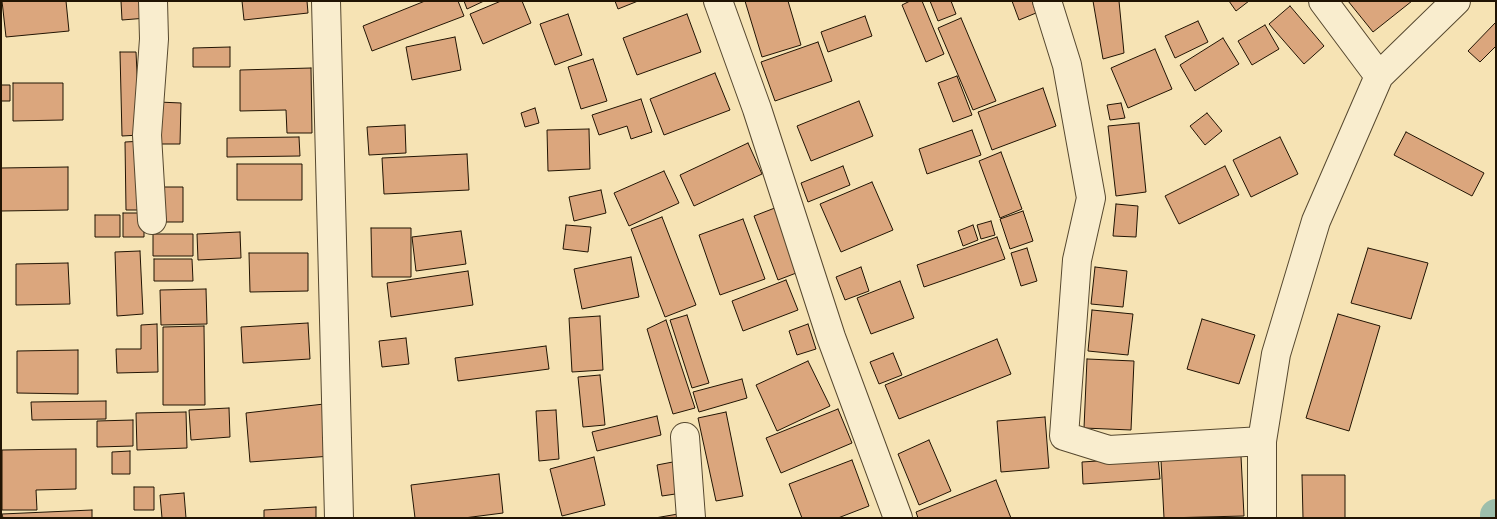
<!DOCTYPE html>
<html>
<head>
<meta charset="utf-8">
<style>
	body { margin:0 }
	#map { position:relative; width:1497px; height:519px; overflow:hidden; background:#f6e3b4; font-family:"EB Garamond",serif }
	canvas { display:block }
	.frame { position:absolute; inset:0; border:2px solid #211403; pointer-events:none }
</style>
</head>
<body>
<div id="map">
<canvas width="1497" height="519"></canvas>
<div class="frame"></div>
</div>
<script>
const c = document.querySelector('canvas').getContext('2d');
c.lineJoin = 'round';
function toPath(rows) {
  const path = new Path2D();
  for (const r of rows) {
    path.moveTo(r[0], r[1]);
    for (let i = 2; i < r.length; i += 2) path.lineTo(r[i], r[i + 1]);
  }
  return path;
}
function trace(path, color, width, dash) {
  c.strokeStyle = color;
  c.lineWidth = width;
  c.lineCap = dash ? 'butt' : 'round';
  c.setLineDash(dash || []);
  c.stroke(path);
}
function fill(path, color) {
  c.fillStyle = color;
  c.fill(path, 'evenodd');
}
const canal = toPath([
	[1496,518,1496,515]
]);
const building = toPath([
	[2,1,66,1,69,31,6,37,2,1],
	[121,1,146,1,147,18,122,20,121,1],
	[242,1,307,1,308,13,244,20,242,1],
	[425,1,458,1,464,16,372,51,363,26,425,1],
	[464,1,484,1,467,9,464,1],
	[501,1,522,1,531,23,483,44,470,14,501,1],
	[615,1,638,1,618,9,615,1],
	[745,1,788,1,801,45,762,57,745,1],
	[910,1,922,1,944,54,926,62,902,5,910,1],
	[930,1,951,1,956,14,938,21,930,1],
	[1012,1,1032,1,1036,13,1019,20,1012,1],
	[1093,1,1119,1,1124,53,1103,59,1093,1],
	[1229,1,1249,1,1236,11,1229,1],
	[1348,1,1412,1,1373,32,1348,1],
	[1290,6,1324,46,1304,64,1269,24,1290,6],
	[568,14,582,55,555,65,540,24,568,14],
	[687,14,701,52,637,75,623,38,687,14],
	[865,16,872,36,828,52,821,32,865,16],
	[961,18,996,101,973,110,938,28,961,18],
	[1198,21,1208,42,1175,58,1165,36,1198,21],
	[1496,22,1496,46,1480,62,1468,51,1496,22],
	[1265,25,1279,49,1252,65,1238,41,1265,25],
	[455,37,461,70,412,80,406,47,455,37],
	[1223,38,1239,64,1195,91,1180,65,1223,38],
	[818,42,832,81,775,101,761,62,818,42],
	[230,47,230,67,193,67,193,48,230,47],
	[1155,49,1172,89,1128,108,1111,68,1155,49],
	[120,52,136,52,140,135,122,136,120,52],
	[593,59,607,101,581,109,568,67,593,59],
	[311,68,312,133,287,133,286,110,240,111,240,70,311,68],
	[715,73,730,110,664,135,650,99,715,73],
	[957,76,972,115,953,122,938,83,957,76],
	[13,83,63,83,63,120,13,121,13,83],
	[1,85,10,85,10,101,1,101,1,85],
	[1043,88,1056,126,992,150,978,112,1043,88],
	[641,99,652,132,631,139,627,126,599,135,592,115,641,99],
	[859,101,873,136,811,161,797,126,859,101],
	[158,102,181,103,180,144,158,144,158,102],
	[1121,103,1125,118,1110,120,1107,105,1121,103],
	[535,108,539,123,525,127,521,113,535,108],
	[1207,113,1222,131,1205,145,1190,126,1207,113],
	[1139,123,1146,192,1116,196,1108,126,1139,123],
	[405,125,406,153,369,155,367,127,405,125],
	[589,129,590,169,548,171,547,130,589,129],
	[972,130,981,155,927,174,919,149,972,130],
	[1406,132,1484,173,1472,196,1394,155,1406,132],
	[299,137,300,156,227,157,227,138,299,137],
	[1280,137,1298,174,1251,197,1233,160,1280,137],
	[144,141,145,210,126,210,125,142,144,141],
	[748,143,762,174,694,206,680,175,748,143],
	[1001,152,1022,209,1000,218,979,161,1001,152],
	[467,154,469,190,384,194,382,158,467,154],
	[237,164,302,164,302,200,237,200,237,164],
	[843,166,850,185,808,202,801,183,843,166],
	[1225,166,1239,195,1179,224,1165,196,1225,166],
	[68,167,68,210,1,211,1,168,68,167],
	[664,171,679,203,629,226,614,193,664,171],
	[872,182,893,230,841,252,820,204,872,182],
	[160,187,183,187,183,222,160,222,160,187],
	[601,190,606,213,574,221,569,197,601,190],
	[1116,204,1138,206,1136,237,1113,236,1116,204],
	[780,206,804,270,778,280,754,216,780,206],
	[1023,211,1033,241,1010,249,1000,219,1023,211],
	[123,213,144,213,144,237,123,237,123,213],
	[95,215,120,215,120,237,95,237,95,215],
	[662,217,696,305,665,317,631,229,662,217],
	[743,219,765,279,720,295,699,235,743,219],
	[991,221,995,235,981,239,977,225,991,221],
	[566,225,591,227,588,252,563,249,566,225],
	[973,225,978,240,963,246,958,231,973,225],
	[371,228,411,228,411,277,372,277,371,228],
	[461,231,466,264,416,271,412,237,461,231],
	[240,232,241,258,198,260,197,234,240,232],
	[153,234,193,234,193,256,153,256,153,234],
	[997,237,1005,259,924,287,917,265,997,237],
	[1027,248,1037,281,1021,286,1011,253,1027,248],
	[1368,248,1428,263,1411,319,1351,303,1368,248],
	[140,251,143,314,117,316,115,252,140,251],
	[249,253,308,253,308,291,250,292,249,253],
	[631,257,639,297,582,309,574,269,631,257],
	[154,259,192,259,193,281,154,281,154,259],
	[68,263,70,304,16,305,16,264,68,263],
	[861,267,869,291,845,300,836,277,861,267],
	[1095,267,1127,271,1123,307,1091,304,1095,267],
	[468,271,473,305,391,317,387,283,468,271],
	[786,280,798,310,743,331,732,301,786,280],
	[900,281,914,318,871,334,857,298,900,281],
	[206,289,207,324,161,325,160,290,206,289],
	[1092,310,1133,314,1128,355,1088,351,1092,310],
	[1338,314,1380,326,1349,431,1306,418,1338,314],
	[687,315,709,383,692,388,670,320,687,315],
	[600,316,603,370,572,372,569,318,600,316],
	[1202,319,1255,335,1239,384,1187,369,1202,319],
	[666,320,695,408,673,414,647,329,666,320],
	[308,323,310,359,243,363,241,327,308,323],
	[157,324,158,372,117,373,116,349,141,349,141,325,157,324],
	[808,324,816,349,797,355,789,331,808,324],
	[204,326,205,405,163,405,163,327,204,326],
	[406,338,409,364,382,367,379,341,406,338],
	[997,339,1011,374,899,419,885,385,997,339],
	[546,346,549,369,458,381,455,358,546,346],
	[78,350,78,394,17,393,17,351,78,350],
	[893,353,902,375,879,384,870,362,893,353],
	[1087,359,1134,361,1131,430,1084,428,1087,359],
	[808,361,830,406,777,431,756,385,808,361],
	[600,375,605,425,583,427,578,377,600,375],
	[742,379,747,398,699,412,693,392,742,379],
	[106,401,106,419,32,420,31,402,106,401],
	[324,404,331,456,250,462,246,413,324,404],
	[229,408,230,437,191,440,189,410,229,408],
	[838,409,852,443,781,473,766,438,838,409],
	[556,410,559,459,539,461,536,411,556,410],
	[186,412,187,448,137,450,136,413,186,412],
	[726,412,743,496,716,501,698,418,726,412],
	[657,416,661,435,597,451,592,432,657,416],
	[1045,417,1049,468,1001,472,997,421,1045,417],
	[133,420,133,446,97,447,97,421,133,420],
	[929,440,951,491,919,505,898,454,929,440],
	[76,449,76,489,36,490,37,510,2,510,2,450,76,449],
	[130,451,130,474,112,474,112,452,130,451],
	[1241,456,1244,516,1164,518,1161,460,1241,456],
	[594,457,605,505,562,516,550,469,594,457],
	[1158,457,1160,479,1083,484,1082,462,1158,457],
	[852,460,869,506,838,518,802,518,789,484,852,460],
	[678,461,682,493,662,496,657,465,678,461],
	[499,474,503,513,464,518,415,518,411,485,499,474],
	[1302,475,1345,475,1345,518,1303,518,1302,475],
	[996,480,1011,518,918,518,916,512,996,480],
	[134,487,154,487,154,510,134,510,134,487],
	[184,493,186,518,162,518,160,495,184,493],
	[316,507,316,518,264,518,264,510,316,507],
	[92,510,92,518,3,518,2,514,92,510],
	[678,514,679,518,655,518,678,514]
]);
const street = toPath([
	[326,1,339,518],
	[718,1,757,109,831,337,898,518],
	[1047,1,1067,65,1091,198,1077,260,1064,436,1109,450,1262,441],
	[1323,1,1379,76],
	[152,220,147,135,154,39,153,1],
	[685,437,691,518],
	[1262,518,1262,441,1276,354,1316,221,1379,76,1456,1]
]);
trace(canal, '#9dbeab', 32);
fill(building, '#dba67d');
trace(building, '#211403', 1);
trace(street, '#56482f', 30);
trace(street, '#f9edce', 28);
</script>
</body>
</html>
